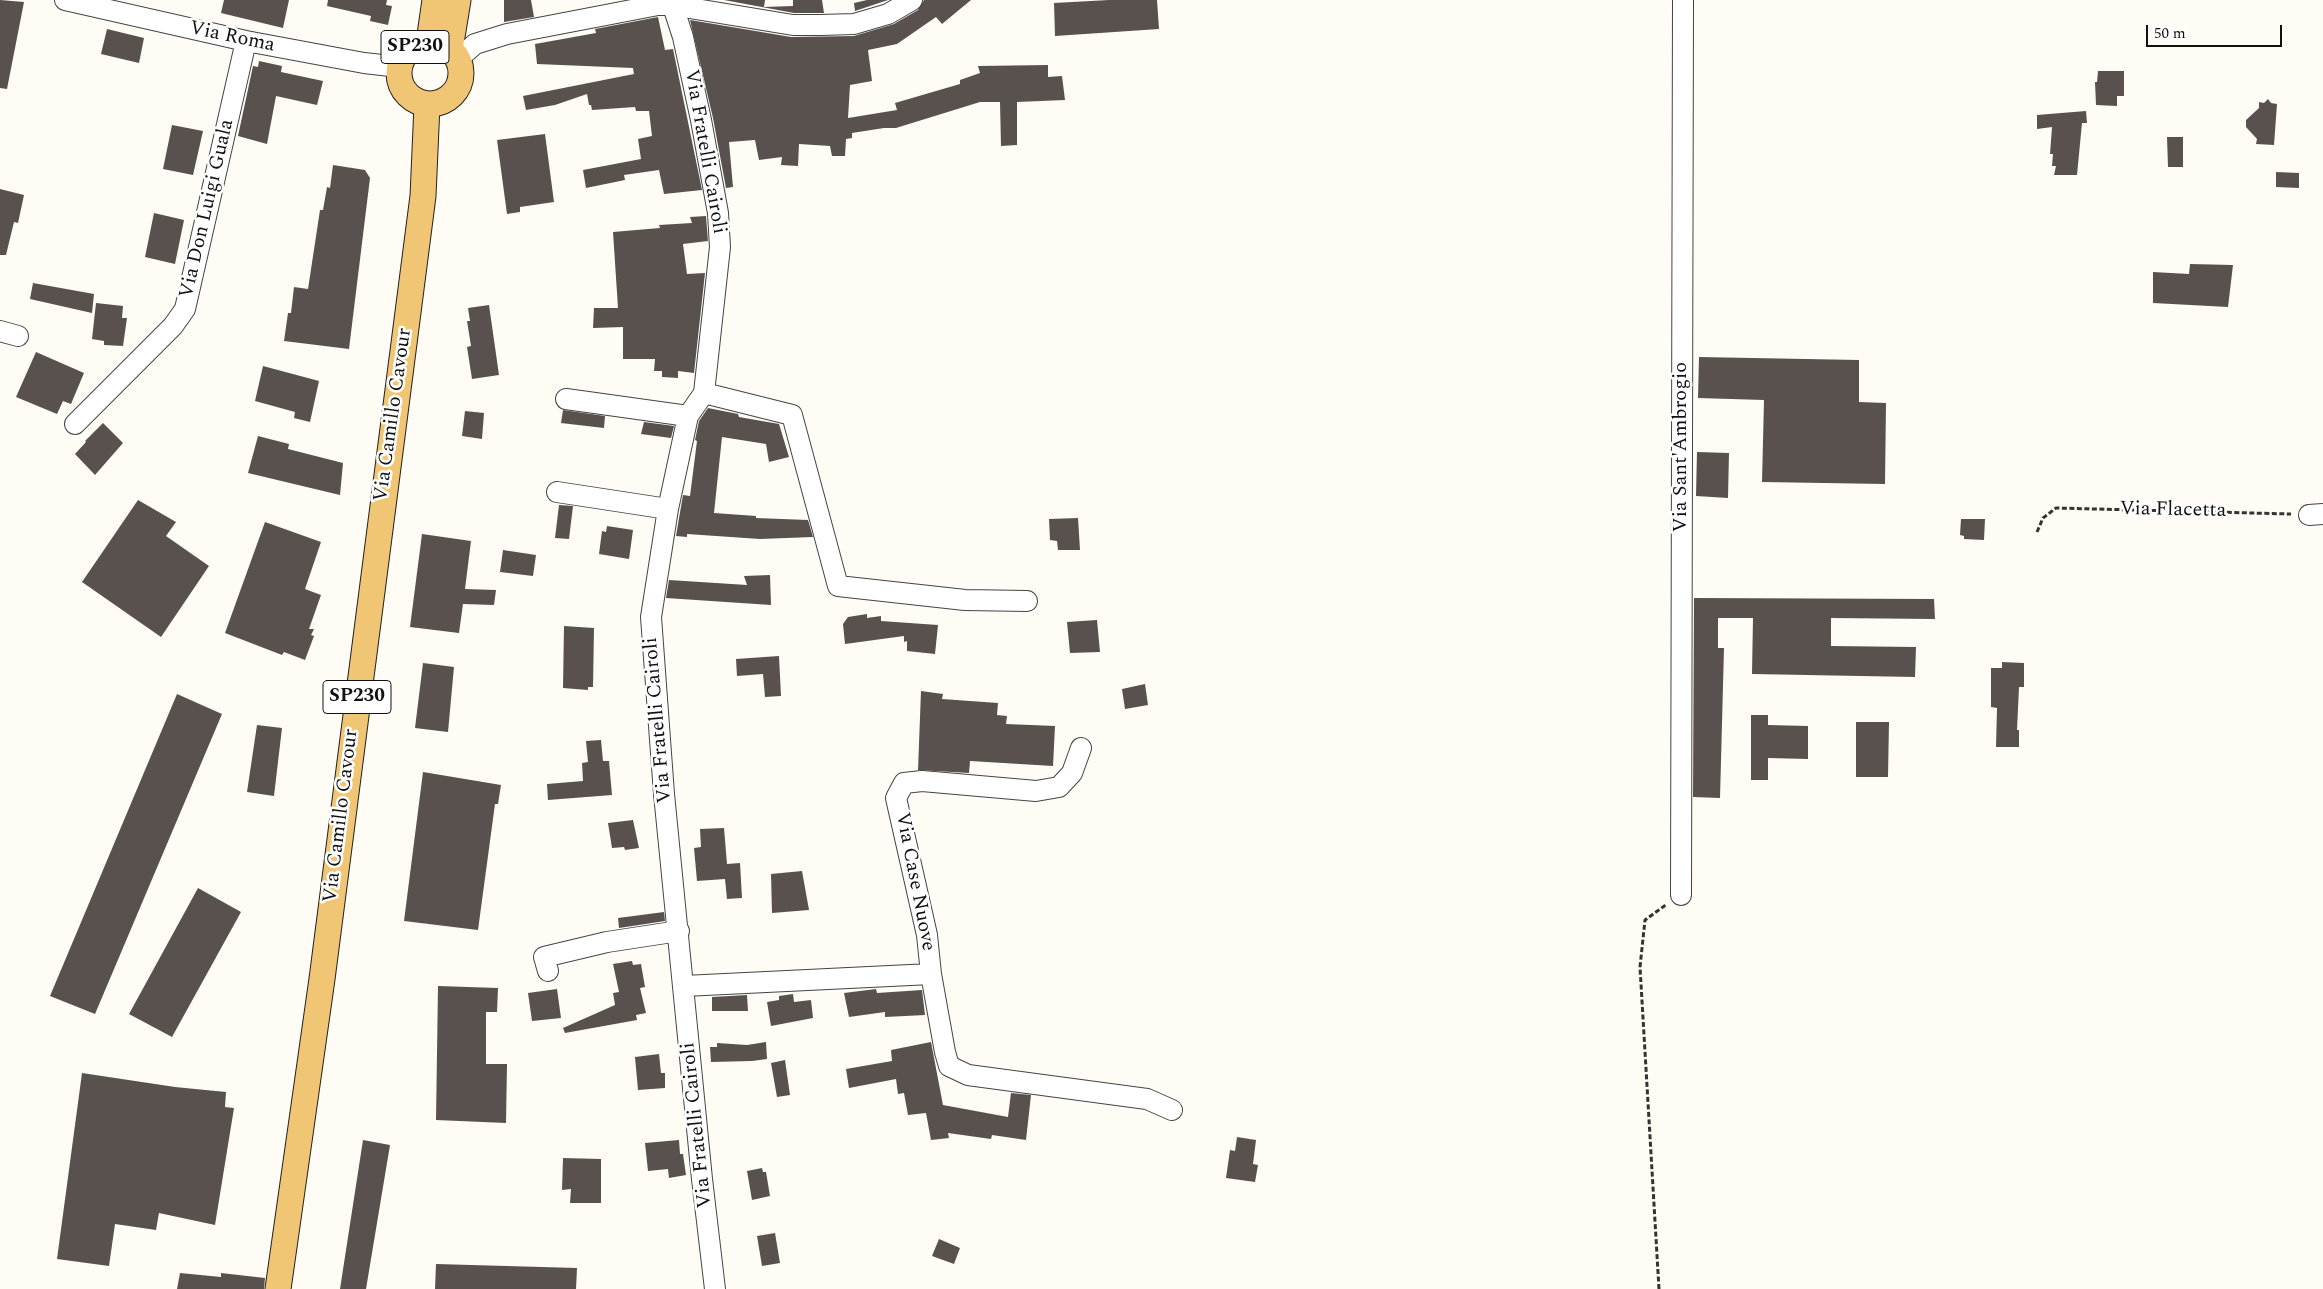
<!DOCTYPE html>
<html>
<head>
<meta charset="utf-8">
<style>
	body { margin:0 }
	#map { position:relative; width:2323px; height:1289px; overflow:hidden; background:#fefcf5; font-family:Spectral,serif }
	canvas { display:block }
	.scale { position:absolute; left:2146px; top:25px; width:136px; height:22px; box-sizing:border-box; border:2px solid #111; border-top:0; padding-left:6px; font-size:15px; line-height:18px; white-space:nowrap; color:#111; -webkit-text-stroke:4px #fff; paint-order:stroke }
</style>
</head>
<body>
<div id="map">
<canvas width="2323" height="1289"></canvas>
<div class="scale">50 m</div>
</div>
<script>
const c = document.querySelector('canvas').getContext('2d');
c.lineJoin = 'round';
function fill(path, color) {
  c.fillStyle = color;
  c.fill(path, 'evenodd');
}
function toPath(rows) {
  const path = new Path2D();
  for (const r of rows) {
    if (r.length === 3) {
      path.moveTo(r[0] + r[2], r[1]);
      path.arc(r[0], r[1], r[2], 0, 2 * Math.PI);
      continue;
    }
    path.moveTo(r[0], r[1]);
    for (let i = 2; i < r.length; i += 2) path.lineTo(r[i], r[i + 1]);
  }
  return path;
}
function trace(path, color, width, dash) {
  c.strokeStyle = color;
  c.lineWidth = width;
  c.lineCap = dash ? 'butt' : 'round';
  c.setLineDash(dash || []);
  c.stroke(path);
}
function drawText(font, color, halo, rows, align = 'center') {
  c.font = font + ' Spectral,serif';
  c.lineWidth = 5;
  c.setLineDash([]);
  c.textBaseline = 'middle';
  c.strokeStyle = halo;
  c.fillStyle = color;
  for (const [text, x, y, turn = 0] of rows) {
    c.save();
    c.translate(x, y);
    c.rotate((+turn || 0) * Math.PI / 180);
    c.textAlign = isNaN(turn) ? turn : align;
    if (halo) c.strokeText(text, 0, 0);
    c.fillText(text, 0, 0);
    c.restore();
  }
}
const building = toPath([
	[0,0,24,2,7,89,0,88],
	[224,0,289,0,283,28,221,13],
	[328,0,387,0,386,5,392,6,388,25,370,21,371,16,327,6],
	[504,0,531,0,534,17,504,22],
	[724,0,765,0,764,7,793,6,793,0,822,0,824,13,794,13],
	[867,0,888,0,855,11,854,3],
	[924,0,971,0,942,24,936,17,897,44,868,50,872,81,850,85,848,118,897,110,895,103,960,84,960,80,980,73,978,66,1048,65,1048,77,1062,76,1065,100,1017,102,1017,145,1001,146,1000,102,980,102,896,128,884,128,852,133,852,138,846,139,845,156,832,156,830,146,799,144,798,166,781,165,782,157,759,160,755,140,729,142,733,187,726,188,713,118,690,20,791,37,854,36,894,24,918,10],
	[1109,0,1157,0,1159,29,1055,36,1054,3],
	[658,17,665,50,673,49,702,190,664,194,659,170,624,175,625,180,586,188,583,170,641,159,638,139,652,136,649,111,636,111,635,107,592,110,591,105,589,105,587,94,555,105,526,110,523,96,634,74,633,68,537,64,535,44,596,33,595,29],
	[107,29,144,38,139,63,101,54],
	[259,61,282,66,281,72,323,81,317,105,276,96,267,144,238,136,253,66,258,67],
	[2098,71,2124,71,2124,96,2117,96,2117,106,2096,105,2095,82,2097,82],
	[2268,99,2271,103,2277,104,2274,145,2256,144,2257,139,2246,127,2246,120,2259,108,2259,102,2264,103],
	[2086,111,2087,123,2082,123,2077,175,2054,175,2056,166,2052,166,2053,154,2050,154,2052,127,2037,129,2037,115],
	[172,125,203,131,193,175,163,169],
	[545,134,554,202,520,207,520,212,507,214,497,140],
	[2167,137,2183,137,2183,167,2168,167],
	[333,165,365,170,370,178,349,349,284,341,288,313,291,313,294,287,308,289,320,210,323,210,327,187,330,188],
	[2276,172,2299,173,2299,188,2276,187],
	[0,189,24,195,18,223,14,222,6,255,0,255],
	[154,213,184,220,175,264,145,257],
	[706,216,708,241,683,244,687,274,705,273,694,373,678,371,678,378,662,377,662,371,654,371,655,359,623,359,623,327,593,328,594,308,618,308,613,232,660,228,659,225,692,223,690,217],
	[2190,264,2233,265,2228,307,2153,303,2153,272,2189,274],
	[33,283,94,294,92,313,30,299],
	[96,303,123,306,122,318,127,318,123,346,104,345,104,341,92,339],
	[489,305,499,375,472,379,467,347,471,346,467,321,470,321,468,308],
	[36,352,84,373,71,404,63,401,57,414,16,397],
	[1699,357,1859,360,1859,402,1886,403,1885,484,1762,482,1764,400,1698,398],
	[263,366,319,381,310,422,294,418,295,412,255,401],
	[708,408,738,414,739,417,779,424,789,457,769,462,766,444,722,437,714,513,756,516,756,518,808,520,813,537,760,539,687,534,687,537,676,536,683,495,690,496,697,441,695,440,699,421],
	[563,410,605,416,604,428,561,423],
	[465,411,484,413,482,439,462,436],
	[644,422,674,426,671,438,641,434],
	[103,423,123,443,95,475,75,454,86,442,85,441],
	[258,436,289,444,288,449,343,463,340,495,248,473],
	[1697,452,1729,453,1728,498,1696,496],
	[138,500,176,522,166,536,209,566,161,637,82,582],
	[559,505,573,506,569,539,555,538],
	[1078,518,1080,550,1058,550,1057,541,1050,540,1049,519],
	[1961,519,1985,519,1984,540,1964,539,1964,536,1960,535],
	[265,522,321,542,305,589,321,595,309,629,314,629,311,635,314,636,305,660,284,652,282,655,225,633],
	[607,526,633,530,629,559,599,554,602,531,606,532],
	[422,534,471,541,465,589,496,590,494,605,463,604,459,633,410,627],
	[503,550,536,555,533,576,500,572],
	[770,575,771,605,666,598,669,580,747,585,744,576],
	[1694,598,1934,599,1935,619,1831,618,1831,646,1916,647,1915,677,1752,674,1753,618,1718,618,1718,648,1724,648,1720,798,1693,797],
	[867,614,867,618,881,616,881,621,938,625,935,654,907,651,907,641,904,642,904,636,845,644,843,624,848,617],
	[1097,620,1100,652,1070,653,1067,622],
	[564,626,594,628,593,687,588,687,588,690,563,688],
	[779,656,781,696,765,697,763,674,737,676,736,659],
	[2002,662,2024,663,2024,687,2019,687,2017,730,2019,730,2019,747,1996,747,1997,708,1991,707,1991,668,2002,668],
	[423,663,454,667,448,732,415,728],
	[1145,684,1148,705,1125,709,1122,689],
	[921,691,943,694,942,699,998,703,997,715,1007,716,1006,724,1055,726,1053,766,970,761,969,773,918,770],
	[177,694,222,714,95,1014,50,996],
	[1751,715,1768,715,1768,725,1808,726,1808,759,1768,758,1768,780,1751,780],
	[1856,722,1889,722,1888,777,1856,777],
	[257,725,282,728,274,796,247,792],
	[601,740,603,761,609,761,612,795,548,800,547,784,583,781,582,763,588,762,586,741],
	[423,772,501,785,498,804,495,804,478,930,404,921],
	[633,820,639,848,625,850,624,847,612,848,608,823],
	[724,828,727,864,740,863,742,898,727,899,725,879,697,881,694,848,701,847,700,829],
	[802,871,809,910,772,913,771,874],
	[198,888,241,912,172,1037,129,1014],
	[664,912,665,921,619,928,618,918],
	[632,961,633,965,641,964,645,987,640,988,646,1013,636,1015,637,1020,565,1033,563,1028,615,1005,613,993,619,992,613,964],
	[438,986,498,988,497,1012,486,1012,486,1064,507,1064,506,1123,436,1120],
	[557,989,561,1018,532,1021,528,993],
	[876,989,877,993,922,990,925,1015,885,1017,885,1012,849,1017,844,993],
	[793,994,794,1002,811,1000,813,1018,771,1026,767,1002,779,1000,779,996],
	[747,995,748,1011,712,1011,712,997],
	[766,1042,767,1059,752,1061,711,1062,710,1047,717,1047,717,1043,747,1045],
	[931,1042,943,1105,1008,1117,1011,1093,1031,1095,1026,1140,992,1135,991,1139,948,1133,949,1138,931,1140,926,1113,908,1115,904,1093,898,1094,896,1079,849,1088,846,1069,892,1061,891,1050],
	[659,1054,661,1073,665,1073,665,1088,638,1090,635,1057],
	[785,1060,790,1095,777,1097,771,1063],
	[82,1073,175,1087,226,1092,225,1107,234,1108,215,1225,159,1213,156,1230,115,1224,109,1266,57,1259],
	[1237,1137,1256,1140,1253,1164,1258,1165,1255,1182,1226,1178,1230,1150,1235,1151],
	[363,1140,390,1145,366,1289,340,1289],
	[679,1140,680,1154,683,1154,686,1175,669,1178,668,1169,648,1171,645,1143],
	[563,1158,601,1159,601,1203,570,1203,571,1189,562,1190],
	[762,1168,763,1172,766,1172,770,1196,752,1200,747,1171],
	[775,1233,780,1263,762,1266,757,1236],
	[939,1239,960,1248,954,1264,932,1256],
	[436,1264,577,1268,576,1289,435,1289],
	[180,1273,221,1277,221,1273,265,1278,264,1289,177,1289]
]);
const path = toPath([
	[2037,532,2043,518,2056,508,2291,514],
	[1659,1289,1640,967,1645,920,1667,904]
]);
const minor = toPath([
	[65,0,246,41,364,63,400,67],
	[671,0,683,37,701,120,718,213,720,247,704,393,688,416,668,509,651,617,664,794,702,1179,715,1289],
	[458,59,475,44,507,34,658,5,671,5,793,25,820,25,854,24,888,14,912,0],
	[0,331,18,336],
	[704,393,792,415,838,586,965,600,1027,601],
	[566,399,688,416],
	[75,424,173,326,185,309,246,41],
	[557,492,668,509],
	[2309,515,2323,514],
	[1081,748,1072,773,1059,787,1036,791,922,781,904,783,896,798,927,935,931,974,945,1052,949,1066,968,1075,1147,1099,1172,1110],
	[1681,895,1683,0],
	[548,971,544,957,607,942,679,931],
	[684,986,931,974]
]);
const major = toPath([
	[430,73,31],
	[429,42,435,0],
	[450,49,458,0],
	[278,1289,322,979,423,196,427,105]
]);
const shields = [
	[415,47,68],
	[357,697,68]
];
const shieldNames = [
	["SP230",415,47],
	["SP230",357,697]
];
const streetNames = [
	["Via Roma",232,38,12],
	["Via Fratelli Cairoli",704,152,80],
	["Via Don Luigi Guala",208,209,-77],
	["Via Camillo Cavour",394,415,-82],
	["Via Sant'Ambrogio",1682,447,-90],
	["Via Flacetta",2173,511,1],
	["Via Fratelli Cairoli",659,720,-95],
	["Via Camillo Cavour",342,816,-83],
	["Via Case Nuove",914,882,79],
	["Via Fratelli Cairoli",698,1125,-96]
];
fill(building, '#59514e');
trace(minor, '#444', 22);
trace(major, '#222', 27);
trace(path, '#333', 3, [5, 2.5]);
trace(minor, '#fff', 20);
trace(major, '#f0c674', 25);
for (const [x, y, w] of shields) {
  const box = new Path2D();
  box.roundRect(x - w / 2, y - 16.5, w, 33, 4);
  c.fillStyle = '#fff';
  c.fill(box);
  trace(box, '#111', 1);
}
drawText('bold 19px', '#111', null, shieldNames);
drawText('20px', '#111', '#fff', streetNames);
</script>
</body>
</html>
